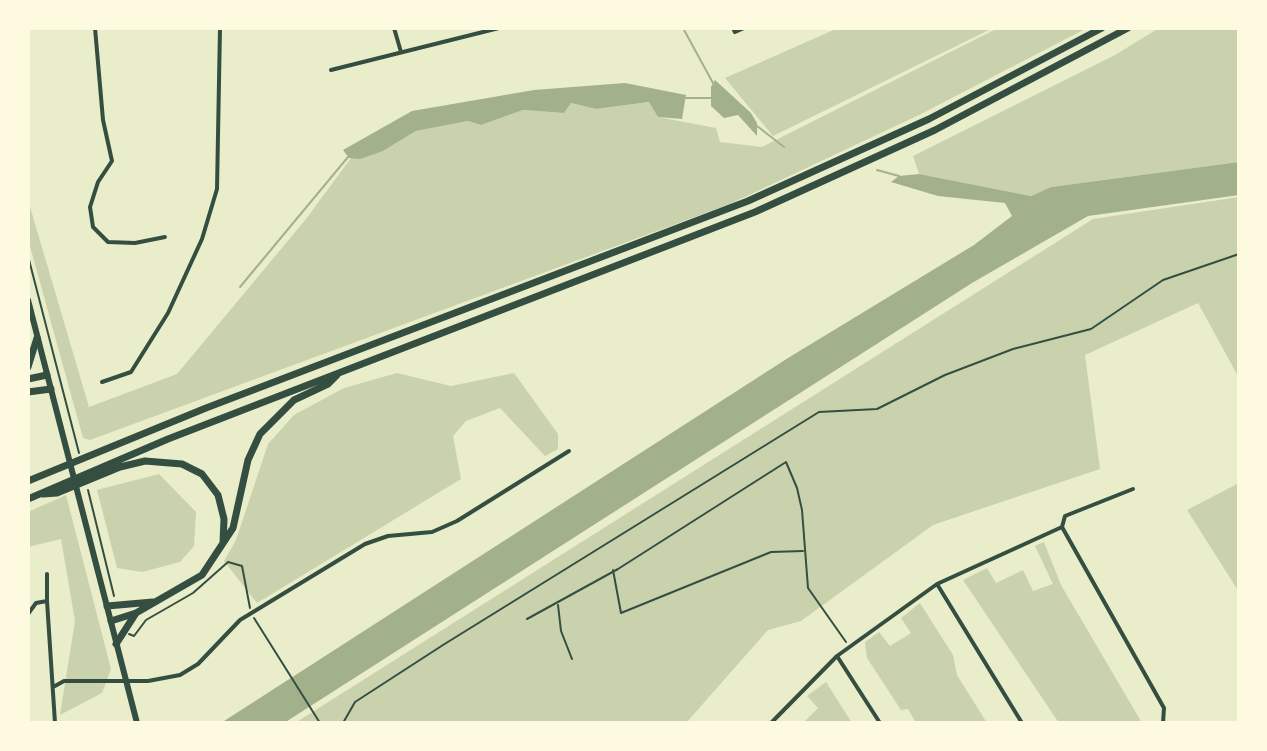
<!DOCTYPE html>
<html>
<head>
<meta charset="utf-8">
<style>
	body { margin:0 }
	#map { position:relative; width:1267px; height:751px; overflow:hidden; background:#e9edc9; font-family:Overpass,sans-serif }
	canvas { display:block }
	.frame { position:absolute; inset:0; border:30px solid #fefae0; pointer-events:none }
</style>
</head>
<body>
<div id="map">
<canvas width="1267" height="751"></canvas>
<div class="frame"></div>
</div>
<script>
const c = document.querySelector('canvas').getContext('2d');
c.lineJoin = 'round';
function fill(path, color) {
  c.fillStyle = color;
  c.fill(path, 'evenodd');
}
function toPath(rows) {
  const path = new Path2D();
  for (const r of rows) {
    path.moveTo(r[0], r[1]);
    for (let i = 2; i < r.length; i += 2) path.lineTo(r[i], r[i + 1]);
  }
  return path;
}
function trace(path, color, width, dash) {
  c.strokeStyle = color;
  c.lineWidth = width;
  c.lineCap = dash ? 'butt' : 'round';
  c.setLineDash(dash || []);
  c.stroke(path);
}
const green = toPath([
	[838,28,993,28,773,136,725,78],
	[998,28,1087,28,919,115,730,204,90,440,83,438,28,239,28,200,89,407,177,374,306,219,351,158,383,151,416,131,468,121,481,125,523,110,563,113,571,103,596,109,650,102,658,117,716,128,720,142,762,147],
	[1159,28,1239,28,1239,162,1051,187,1031,196,919,174,913,156,1115,55],
	[1239,197,1239,378,1198,303,1085,355,1100,469,933,525,801,621,768,630,686,723,295,723,1093,219],
	[397,373,451,386,514,373,558,434,558,449,545,456,500,408,466,421,453,436,461,479,257,603,224,561,236,540,268,444,294,415,344,388],
	[159,474,196,512,194,546,180,562,142,572,117,568,97,490],
	[1239,483,1239,592,1187,510],
	[66,495,111,669,102,693,60,715,75,621,61,539,28,547,28,512],
	[1044,542,1061,585,1142,723,1059,723,963,580,987,568,996,583,1023,570,1033,591,1053,584,1035,546],
	[920,603,953,655,957,675,987,723,916,723,908,709,901,710,867,658,865,642,879,632,890,646,911,633,901,618],
	[826,682,852,723,803,723,818,708,807,696]
]);
const water = toPath([
	[715,80,751,113,757,123,757,136,738,115,724,118,711,106,711,87],
	[625,83,686,95,682,119,658,117,649,102,596,109,571,103,564,113,523,110,481,125,468,121,416,131,383,151,360,159,349,158,343,150,412,111,534,90],
	[1239,162,1239,195,1088,216,972,283,284,723,221,723,788,358,974,245,1012,216,1005,203,938,196,891,182,899,176,919,174,1031,196,1051,187]
]);
const stream = toPath([
	[683,28,713,83],
	[686,98,712,98],
	[757,126,784,147],
	[877,170,899,176],
	[240,287,348,157]
]);
const path = toPath([
	[28,256,79,453],
	[88,490,114,596],
	[613,570,621,613,771,552,803,551],
	[558,605,561,631,572,659],
	[254,618,320,723],
	[527,619,618,569,786,462,797,488,802,510,808,588,846,642],
	[129,634,134,636,146,620,193,593,228,562,242,566,250,608],
	[343,723,355,702,443,645,819,412,877,409,945,375,1013,349,1091,329,1163,280,1239,254]
]);
const minor = toPath([
	[95,28,103,120,112,161,98,182,90,207,93,227,108,242,135,243,165,237],
	[394,28,401,52],
	[733,28,735,32,744,28],
	[331,70,499,28],
	[102,382,131,372,168,313,202,239,217,189,220,28],
	[1062,527,1164,708,1163,723],
	[47,574,47,601],
	[937,584,1022,723],
	[28,614,36,603,47,601,55,723],
	[837,656,880,723],
	[55,686,64,681,148,681,180,675,198,664,240,620,365,544,388,536,432,532,457,521,569,451],
	[771,723,837,656,937,584,1062,527,1065,516,1133,489]
]);
const secondary = toPath([
	[28,300,137,723]
]);
const motorway = toPath([
	[28,367,37,338],
	[28,379,47,375],
	[28,392,51,389],
	[28,481,206,408,748,201,929,119,1102,28],
	[43,494,57,493,120,467,145,461,182,464,202,474,218,495,224,519,223,543],
	[28,499,168,439,755,212,935,130,1128,28],
	[107,606,153,602],
	[111,621,136,613,202,575,233,528,248,460,260,434,294,400,328,384,337,375],
	[116,644,136,613]
]);
fill(green, '#cad2ad');
fill(water, '#a3b18a');
trace(stream, '#a3b18a', 2);
trace(path, '#344e41', 2);
trace(minor, '#344e41', 4);
trace(secondary, '#344e41', 6);
trace(motorway, '#344e41', 7);
</script>
</body>
</html>
